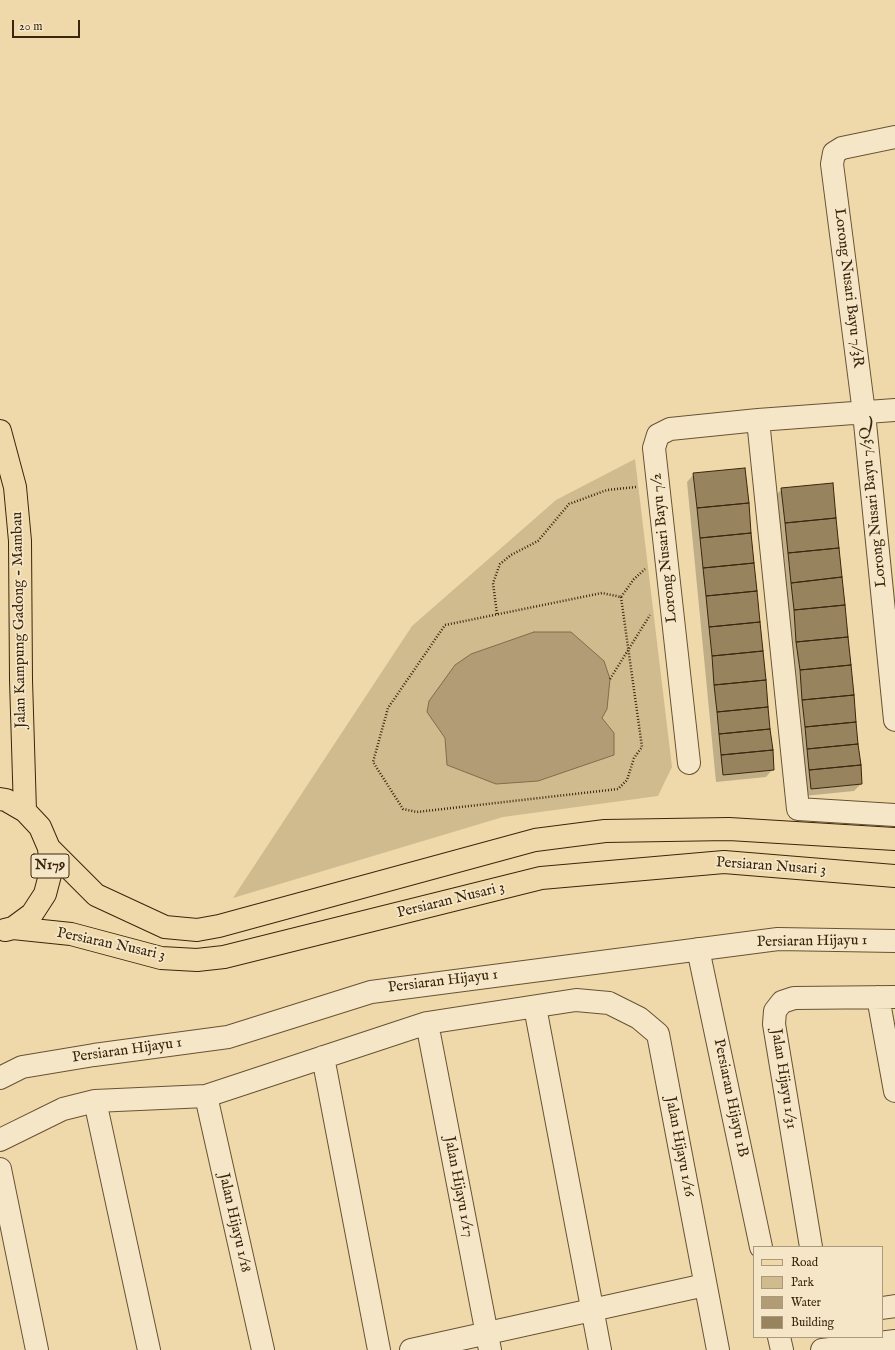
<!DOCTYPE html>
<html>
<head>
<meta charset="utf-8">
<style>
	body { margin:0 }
	#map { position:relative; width:895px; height:1350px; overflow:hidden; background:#efd9aa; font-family:"IM FELL English",serif }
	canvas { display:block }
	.legend { position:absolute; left:753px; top:1246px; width:130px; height:92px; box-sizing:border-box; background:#f5e6c8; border:1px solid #aa997d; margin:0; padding:5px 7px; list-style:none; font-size:12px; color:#3a260d }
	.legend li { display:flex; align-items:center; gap:8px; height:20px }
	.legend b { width:20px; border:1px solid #aa997d }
	.scale { position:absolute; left:12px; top:20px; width:68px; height:18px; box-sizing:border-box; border:2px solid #3a260d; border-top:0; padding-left:5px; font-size:12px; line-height:14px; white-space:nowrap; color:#3a260d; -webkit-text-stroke:3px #f5e6c8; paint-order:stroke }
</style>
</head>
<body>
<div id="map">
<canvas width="895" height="1350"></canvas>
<ul class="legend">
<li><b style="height:5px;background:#efd9aa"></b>Road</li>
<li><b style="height:11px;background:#d0bb8f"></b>Park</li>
<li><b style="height:11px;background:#b19c75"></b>Water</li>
<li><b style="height:11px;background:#98835f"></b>Building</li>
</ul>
<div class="scale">20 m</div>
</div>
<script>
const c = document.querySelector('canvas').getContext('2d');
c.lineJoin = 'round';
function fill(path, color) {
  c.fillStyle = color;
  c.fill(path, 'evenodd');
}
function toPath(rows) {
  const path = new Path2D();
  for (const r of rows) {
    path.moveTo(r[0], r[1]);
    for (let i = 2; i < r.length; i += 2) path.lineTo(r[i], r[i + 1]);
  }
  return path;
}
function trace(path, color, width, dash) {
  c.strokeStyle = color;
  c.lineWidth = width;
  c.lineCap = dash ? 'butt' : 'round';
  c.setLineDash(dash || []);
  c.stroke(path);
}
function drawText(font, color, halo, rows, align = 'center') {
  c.font = font + ' "IM FELL English",serif';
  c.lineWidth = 3.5;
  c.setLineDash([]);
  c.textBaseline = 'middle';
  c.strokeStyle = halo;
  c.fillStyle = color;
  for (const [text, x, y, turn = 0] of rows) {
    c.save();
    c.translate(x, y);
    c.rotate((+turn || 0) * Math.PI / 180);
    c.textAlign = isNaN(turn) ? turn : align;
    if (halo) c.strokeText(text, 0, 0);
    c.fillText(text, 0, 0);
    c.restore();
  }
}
const green = toPath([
	[635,459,672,767,658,796,503,817,233,898,412,626,556,500]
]);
const water = toPath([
	[534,632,571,632,604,661,610,679,607,709,602,718,614,733,614,755,538,781,496,784,447,765,445,738,427,712,429,701,455,665,471,654,534,632]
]);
const shadow = toPath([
	[694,474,773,769,766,777,716,782,687,482],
	[782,489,861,784,854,791,804,796,775,496]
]);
const building = toPath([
	[745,468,749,503,697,508,693,473,745,468],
	[833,483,836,518,785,523,781,488,833,483],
	[749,503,751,533,700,538,697,508,749,503],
	[836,518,839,548,788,553,785,523,836,518],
	[751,533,754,563,703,568,700,538,751,533],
	[839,548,842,577,791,583,788,553,839,548],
	[754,563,757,591,706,596,703,568,754,563],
	[842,577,845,605,794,610,791,583,842,577],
	[757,591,760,622,709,627,706,596,757,591],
	[845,605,848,637,796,642,794,610,845,605],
	[760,622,763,651,712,656,709,627,760,622],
	[848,637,851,665,800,670,796,642,848,637],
	[763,651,766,680,714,685,712,656,763,651],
	[851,665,854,695,802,700,800,670,851,665],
	[766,680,768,707,717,712,714,685,766,680],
	[854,695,856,722,805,727,802,700,854,695],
	[768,707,770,729,719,734,717,712,768,707],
	[856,722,858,744,807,749,805,727,856,722],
	[770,729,773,750,721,755,719,734,770,729],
	[858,744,861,765,809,770,807,749,858,744],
	[773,750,774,770,723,775,721,755,773,750],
	[861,765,862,784,811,789,809,770,861,765]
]);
const path = toPath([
	[621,597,642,747,634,758,627,780,618,789,417,812,403,809,373,762,388,708,445,625,602,593,621,597,634,579,645,569],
	[497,614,493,583,500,564,511,555,538,541,569,504,607,490,636,487],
	[610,679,650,615]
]);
const minor = toPath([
	[895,137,842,148,834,153,832,164,864,413,895,720],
	[758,420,798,809,895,815],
	[689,763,654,448,658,435,670,429,758,420,895,410],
	[698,949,761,1247],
	[878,997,895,1091],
	[535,1007,600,1350],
	[427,1023,490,1350],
	[323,1057,379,1350],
	[0,1078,22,1067,94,1055,228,1037,371,992,778,939,895,941],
	[206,1096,263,1350],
	[95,1101,149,1350],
	[0,1140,63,1109,95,1101,206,1096,427,1023,576,1000,609,1003,639,1018,658,1034,718,1350],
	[0,1169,37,1350],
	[811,1247,774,1024,775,1011,782,1002,794,998,895,997],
	[882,1308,895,1306],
	[779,1337,782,1350],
	[411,1350,705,1285],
	[822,1350,895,1341]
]);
const major = toPath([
	[0,431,15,487,20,541,21,680,25,811],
	[0,799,6,800,25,811,40,827,49,848,51,871,45,894,32,914,13,928,5,930],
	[49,848,96,895,165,927,197,930,219,926,535,840,605,831,729,829,895,839],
	[13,928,71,934,161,958,197,960,224,957,541,878,724,862,895,876]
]);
const shields = [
	[50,866,38]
];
const shieldNames = [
	["N179",50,866]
];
const streetNames = [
	["Lorong Nusari Bayu 7/3R",848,288,83],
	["Lorong Nusari Bayu 7/3Q",874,507,-96],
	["Lorong Nusari Bayu 7/2",665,548,-96],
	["Jalan Kampung Gadong - Mambau",20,620,-91],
	["Persiaran Nusari 3",771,867,4],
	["Persiaran Nusari 3",451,901,-14],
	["Persiaran Hijayu 1",812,942,-1],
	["Persiaran Nusari 3",111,945,12],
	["Persiaran Hijayu 1",443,982,-7],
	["Persiaran Hijayu 1",127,1051,-8],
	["Jalan Hijayu 1/31",783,1079,81],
	["Persiaran Hijayu 1B",730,1098,78],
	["Jalan Hijayu 1/16",679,1147,79],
	["Jalan Hijayu 1/17",458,1187,79],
	["Jalan Hijayu 1/18",234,1223,77]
];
fill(green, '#d0bb8f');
fill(water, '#b19c75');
trace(water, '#816d4b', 1);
fill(shadow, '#0003');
fill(building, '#98835f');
trace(building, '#3a260d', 1);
trace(minor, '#675334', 24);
trace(major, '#3a260d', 24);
trace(path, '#3a260d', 2.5, [1, 2]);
trace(minor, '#f5e6c8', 22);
trace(major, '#efd9aa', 22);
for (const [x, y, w] of shields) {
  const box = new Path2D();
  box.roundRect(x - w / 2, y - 12, w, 24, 3);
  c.fillStyle = '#f5e6c8';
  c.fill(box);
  trace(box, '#3a260d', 1);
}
drawText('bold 14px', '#3a260d', null, shieldNames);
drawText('15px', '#3a260d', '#f5e6c8', streetNames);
</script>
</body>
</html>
